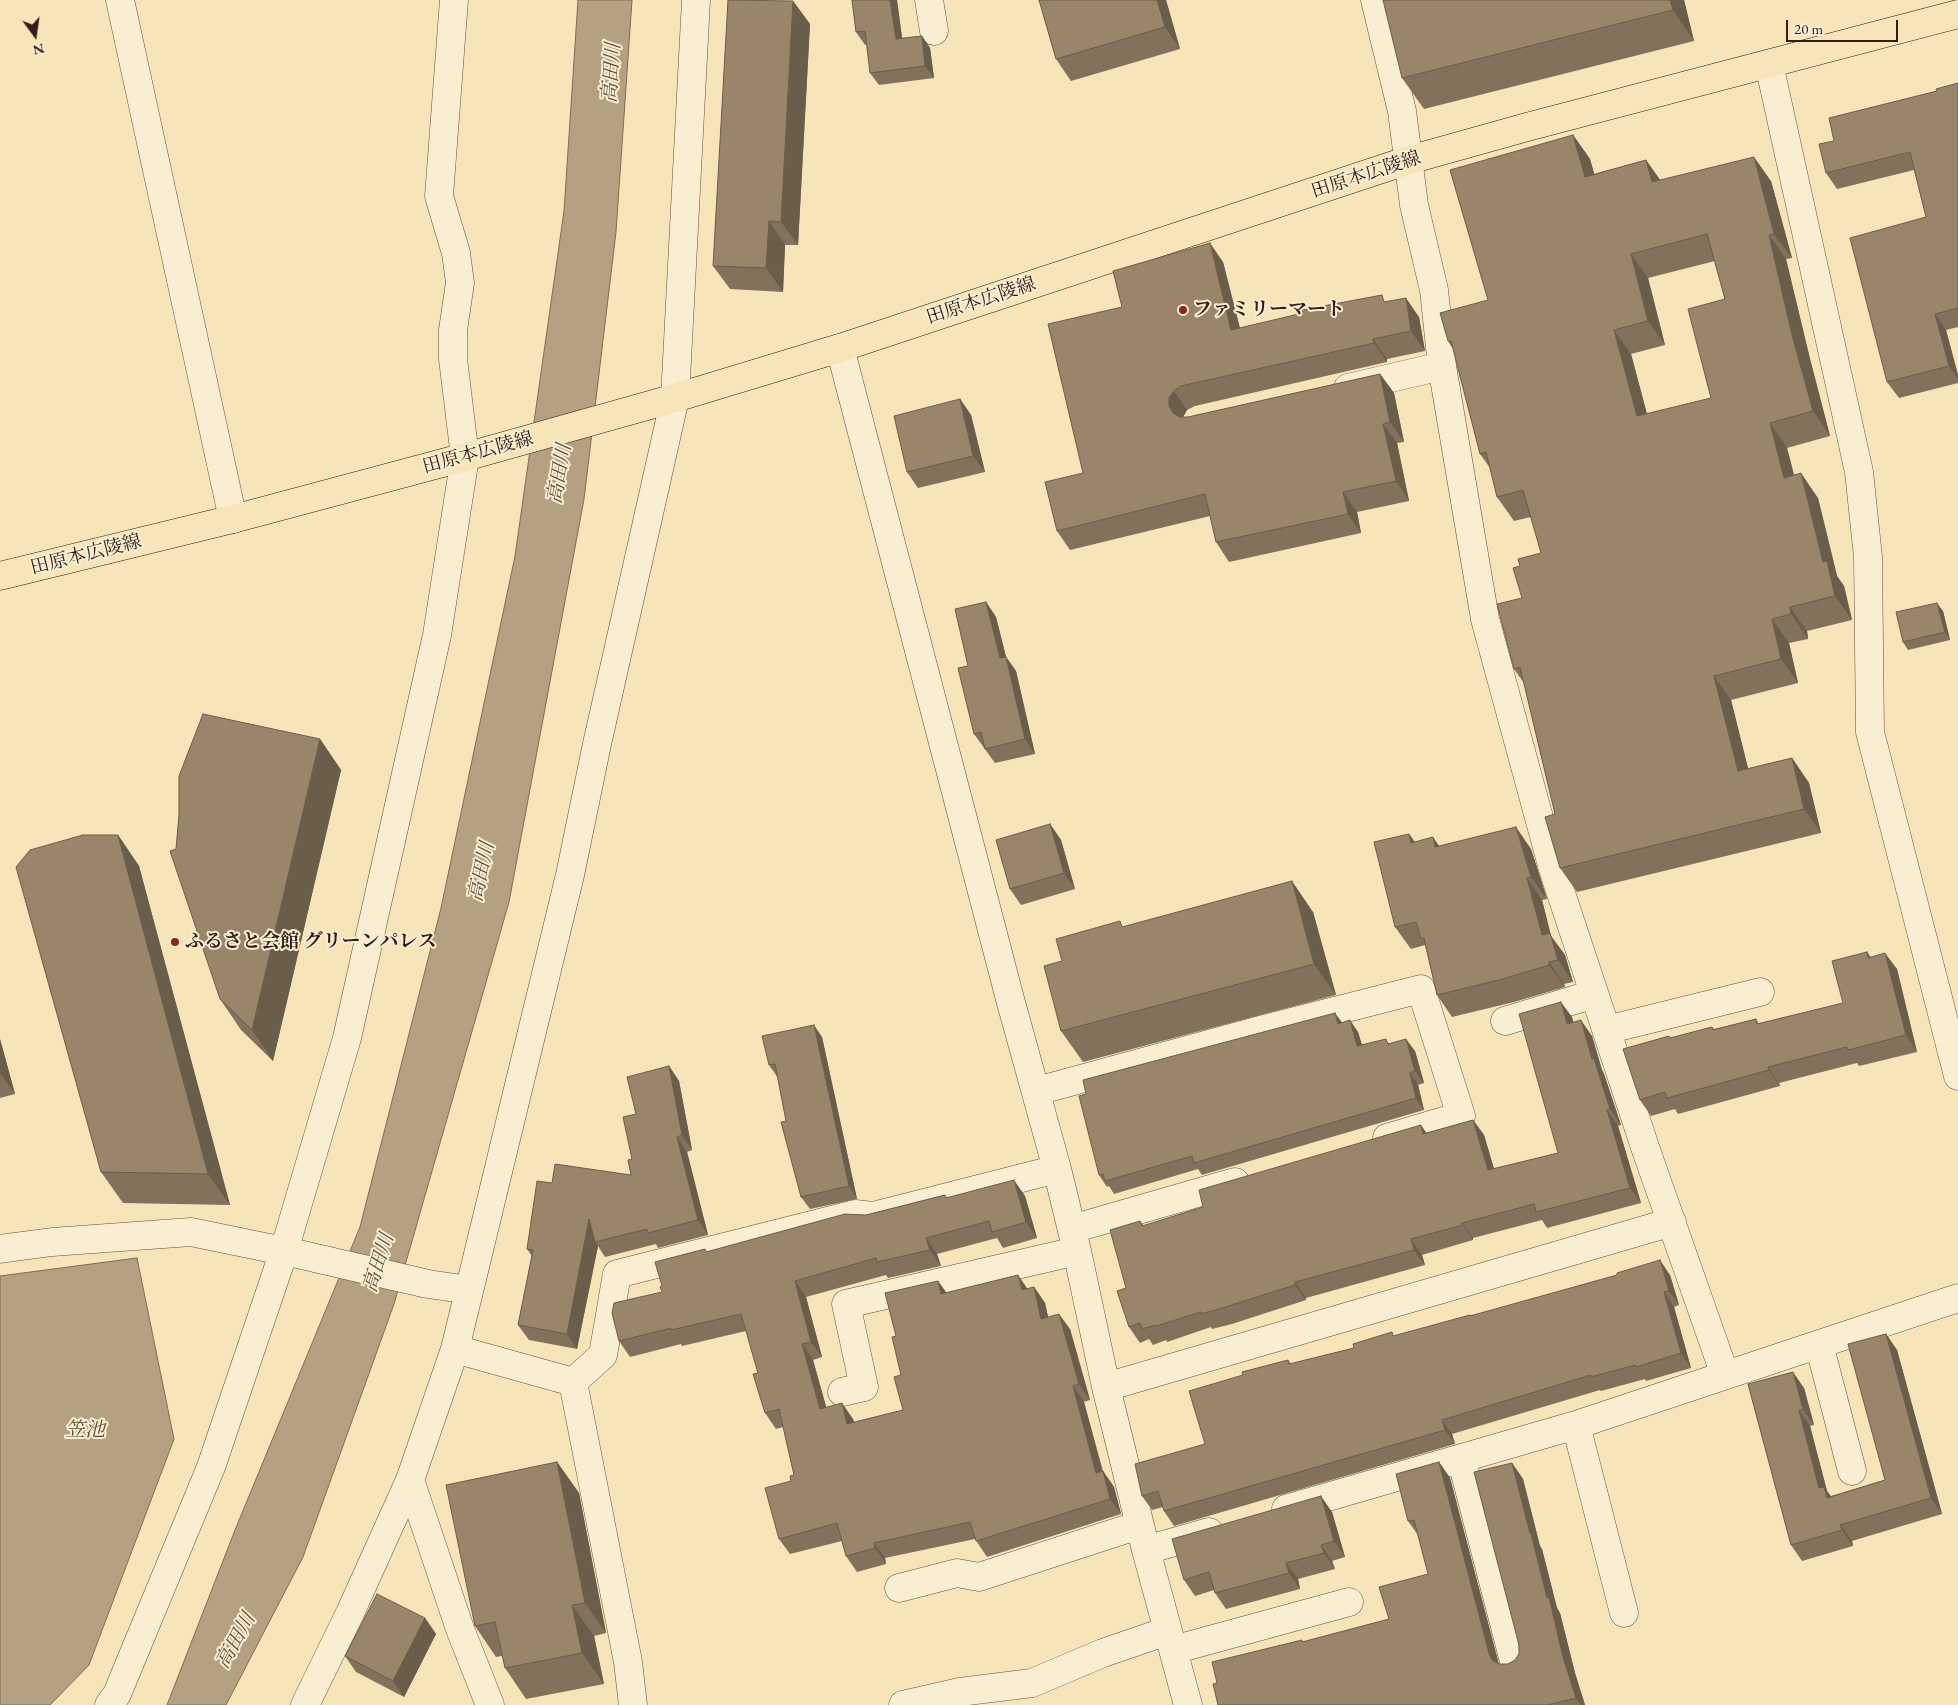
<!DOCTYPE html>
<html>
<head>
<meta charset="utf-8">
<style>
	body { margin:0 }
	#map { position:relative; width:1958px; height:1705px; overflow:hidden; background:#f6e5b8; font-family:"EB Garamond",serif }
	canvas { display:block }
	.north { position:absolute; left:10px; top:10px; width:50px; height:50px; -webkit-text-stroke:4px #f9eed1; paint-order:stroke; rotate:166deg; font-size:14px; font-weight:700; line-height:20px; text-align:center; color:#321d16 }
	.north::after { content:''; display:block; margin:auto; width:18px; height:22px; background:#321d16; clip-path:polygon(50% 0,100% 100%,50% 72%,0 100%) }
	.scale { position:absolute; left:1786px; top:20px; width:112px; height:22px; box-sizing:border-box; border:2px solid #321d16; border-top:0; padding-left:6px; font-size:15px; line-height:18px; white-space:nowrap; color:#321d16; -webkit-text-stroke:4px #f9eed1; paint-order:stroke }
</style>
</head>
<body>
<div id="map">
<canvas width="1958" height="1705"></canvas>
<div class="north">N</div>
<div class="scale">20 m</div>
</div>
<script>
const c = document.querySelector('canvas').getContext('2d');
c.lineJoin = 'round';
function fill(path, color) {
  c.fillStyle = color;
  c.fill(path, 'evenodd');
}
function toPath(rows) {
  const path = new Path2D();
  for (const r of rows) {
    path.moveTo(r[0], r[1]);
    for (let i = 2; i < r.length; i += 2) path.lineTo(r[i], r[i + 1]);
  }
  return path;
}
function trace(path, color, width, dash) {
  c.strokeStyle = color;
  c.lineWidth = width;
  c.lineCap = dash ? 'butt' : 'round';
  c.setLineDash(dash || []);
  c.stroke(path);
}
function drawText(font, color, halo, rows, align = 'center') {
  c.font = font + ' "EB Garamond","Noto Serif JP",serif';
  c.lineWidth = 4;
  c.setLineDash([]);
  c.textBaseline = 'middle';
  c.strokeStyle = halo;
  c.fillStyle = color;
  for (const [text, x, y, turn = 0] of rows) {
    c.save();
    c.translate(x, y);
    c.rotate((+turn || 0) * Math.PI / 180);
    c.textAlign = isNaN(turn) ? turn : align;
    if (halo) c.strokeText(text, 0, 0);
    c.fillText(text, 0, 0);
    c.restore();
  }
}
const water = toPath([
	[578,0,632,0,616,232,584,499,509,902,394,1304,303,1557,226,1705,167,1705,235,1530,360,1227,441,908,515,556,564,211,578,0],
	[137,1258,174,1439,89,1665,50,1705,0,1705,0,1276,137,1258]
]);
const minor = toPath([
	[120,0,233,519],
	[929,0,934,31],
	[1375,0,1402,111,1414,205,1434,290,1442,366,1485,619,1553,869,1646,1150,1725,1375],
	[1769,64,1859,472,1868,557,1870,732,1958,1076],
	[840,348,1010,999,1057,1169,1077,1251,1106,1387,1146,1550,1188,1705],
	[1348,388,1442,366],
	[1505,1021,1594,994],
	[1606,1030,1760,992],
	[1037,1091,1264,1029,1421,989,1461,1116,1387,1138],
	[1072,1229,1235,1182],
	[0,1249,52,1242,191,1232,298,1254,428,1284,469,1290],
	[1819,1344,1852,1471],
	[455,1349,573,1382],
	[573,1382,603,1355,617,1274,855,1214,873,1216,1057,1169],
	[573,1382,628,1662,633,1705],
	[1106,1387,1672,1222],
	[842,1392,864,1387,846,1304,1077,1251],
	[1576,1425,1624,1613],
	[1461,1458,1515,1665],
	[410,1480,460,1629,490,1705],
	[1286,1509,1576,1425,1958,1298],
	[1146,1550,1209,1532],
	[899,1588,957,1573,979,1577,1139,1525],
	[1173,1650,1349,1602],
	[109,1705,117,1694,211,1467,284,1251,347,1038,437,635,465,457,453,359,453,330,460,283,456,253,439,196,454,0],
	[305,1705,350,1613,410,1480,455,1349,570,875,597,744,675,398,696,0],
	[903,1705,960,1692,1032,1683,1103,1653,1167,1631]
]);
const major = toPath([
	[0,576,233,519,465,457,675,398,840,348,1409,160,1527,127,1958,14]
]);
const wall = toPath([
	[852,0,897,0,902,38,922,36,930,48,934,78,879,85,870,73,867,44,865,45,856,32],
	[1039,0,1166,0,1180,49,1071,81,1056,59],
	[1684,0,1694,41,1424,109,1402,78],
	[793,1,810,24,798,245,785,245,783,292,730,289,713,266],
	[1958,83,1958,327,1946,330,1958,375,1958,383,1899,398,1887,382,1926,217,1914,170,1837,189,1826,173,1834,141,1937,91],
	[1573,135,1590,159,1594,174,1646,160,1660,180,1771,181,1792,258,1786,259,1810,359,1830,436,1787,448,1794,475,1818,498,1837,576,1844,586,1852,620,1807,631,1808,639,1789,643,1798,683,1731,700,1748,769,1792,758,1809,783,1821,833,1577,892,1560,868,1555,814,1524,683,1514,669,1522,598,1520,566,1541,553,1531,517,1514,521,1497,497,1490,468,1480,454,1453,349,1448,341,1488,300],
	[1715,261,1725,299,1711,398,1647,414,1631,354,1665,345,1648,278],
	[1223,262,1240,328,1387,302,1419,317,1425,351,1387,359,1387,362,1195,406,1187,410,1183,417,1188,417,1380,374,1394,393,1404,442,1397,443,1409,501,1357,512,1361,533,1229,562,1216,542,1210,516,1070,550,1057,531,1083,473,1122,307],
	[960,399,971,415,985,472,918,488,907,472],
	[986,602,996,617,1006,657,1016,671,1035,754,995,763,974,734,968,666],
	[1943,611,1950,640,1908,650,1903,642],
	[320,739,341,770,273,1061,241,1030,220,999,176,849],
	[1050,824,1061,840,1075,889,1021,905,1010,889],
	[1409,834,1415,842,1439,846,1531,849,1547,899,1542,900,1551,936,1565,955,1573,982,1564,984,1565,987,1514,1002,1452,1017,1437,995,1425,945,1411,949,1395,927],
	[118,835,139,866,230,1205,123,1203,101,1172],
	[1313,912,1336,995,1083,1062,1061,1031,1062,961,1124,926],
	[1867,952,1871,957,1897,969,1917,1052,1859,1066,1857,1063,1779,1083,1780,1086,1678,1114,1675,1109,1651,1116,1640,1100,1671,1038,1712,1027,1714,1029,1756,1019,1759,1024,1843,1003],
	[1572,1017,1573,1022,1592,1036,1602,1070,1604,1074,1621,1125,1618,1126,1641,1203,1547,1228,1542,1220,1473,1238,1473,1240,1422,1255,1425,1265,1306,1298,1306,1300,1232,1324,1212,1329,1211,1327,1167,1342,1166,1340,1153,1345,1149,1339,1140,1343,1129,1327,1126,1288,1140,1221,1144,1226,1203,1207,1427,1133,1473,1120,1484,1135,1494,1169,1558,1153],
	[1342,1023,1358,1032,1362,1045,1389,1043,1415,1051,1424,1083,1418,1085,1424,1110,1202,1175,1198,1169,1114,1194,1109,1186,1107,1187,1099,1175],
	[822,1037,857,1199,810,1209,801,1197,778,1078,769,1065],
	[0,1039,15,1094,0,1098],
	[669,1066,679,1081,692,1150,687,1152,708,1235,658,1248,656,1244,605,1257,598,1246,577,1349,529,1340,518,1325,532,1256,527,1249,552,1183,631,1175,636,1114],
	[945,1195,947,1198,1025,1196,1037,1238,1003,1248,997,1238,937,1254,941,1266,888,1278,886,1275,806,1297,822,1357,813,1360,826,1407,853,1419,854,1422,903,1410,901,1375,896,1336,938,1281,946,1293,1028,1289,1034,1287,1045,1303,1048,1317,1070,1329,1090,1400,1084,1402,1103,1471,1114,1487,1121,1514,987,1557,975,1539,885,1558,886,1564,857,1572,846,1556,842,1541,790,1554,779,1539,791,1481,794,1475,783,1427,776,1429,765,1413,758,1373,746,1331,682,1346,681,1344,630,1357,619,1341,662,1292,662,1286,707,1252,866,1215],
	[1670,1275,1679,1305,1674,1307,1691,1368,1646,1381,1645,1379,1601,1391,1600,1390,1452,1434,1455,1444,1174,1526,1164,1511,1163,1507,1152,1510,1142,1496,1205,1444,1243,1375,1288,1360,1291,1364,1354,1348,1470,1315,1471,1316],
	[1886,1334,1897,1350,1942,1514,1852,1541,1853,1546,1802,1561,1791,1545,1748,1384,1804,1388,1814,1425,1810,1426,1827,1491,1831,1496,1885,1480],
	[557,1462,579,1493,606,1633,594,1636,604,1684,526,1699,505,1668,502,1656,496,1657,475,1626],
	[1439,1462,1450,1478,1499,1664,1508,1664,1515,1660,1519,1654,1512,1463,1523,1479,1540,1546,1542,1549,1557,1608,1560,1613,1575,1673,1585,1705,1218,1705,1217,1683,1303,1642,1389,1619,1428,1574,1418,1535,1408,1521],
	[1332,1512,1345,1557,1332,1561,1335,1569,1298,1579,1300,1589,1226,1609,1215,1593,1214,1590,1195,1596,1184,1580],
	[425,1618,436,1634,404,1697,356,1672,345,1656]
]);
const shadedWall = toPath([
	[890,0,897,0,904,52,896,39],
	[1157,0,1166,0,1180,49,1165,27],
	[1670,0,1684,0,1694,41,1673,10],
	[793,1,810,24,798,245,781,222],
	[922,36,930,48,934,78,925,66],
	[1573,135,1590,159,1602,201,1585,177],
	[1754,157,1771,181,1792,258,1774,234],
	[1646,160,1663,184,1652,182],
	[769,221,785,245,783,292,766,268],
	[1769,235,1786,259,1810,359,1830,436,1813,411,1792,335],
	[1210,243,1223,262,1245,349,1231,330],
	[1631,254,1648,278,1665,345,1648,321],
	[1406,298,1419,317,1425,351,1411,331],
	[1935,314,1946,330,1958,375,1958,379,1949,366],
	[1614,330,1631,354,1654,441,1637,416],
	[1373,339,1387,359,1387,362,1374,343],
	[1380,374,1394,393,1404,442,1390,422],
	[1174,391,1187,410,1183,417,1187,432,1169,406,1169,398],
	[960,399,971,415,985,472,973,456],
	[1770,423,1787,448,1801,502,1784,478],
	[1383,424,1397,443,1409,501,1396,481],
	[1801,473,1818,498,1837,576,1844,586,1852,620,1835,596,1823,562],
	[1343,492,1357,512,1361,533,1348,514],
	[986,602,996,617,1006,657,1016,671,1035,754,1025,739,1000,658],
	[1937,603,1943,611,1950,640,1945,632],
	[1790,607,1807,631,1808,639,1791,614],
	[1772,619,1789,643,1798,683,1781,659],
	[1714,676,1731,700,1755,796,1738,771],
	[320,739,341,770,273,1061,252,1030],
	[1792,758,1809,783,1821,833,1804,809],
	[1050,824,1061,840,1075,889,1064,873],
	[1516,827,1531,849,1547,899,1531,877],
	[1409,834,1424,856,1411,843],
	[118,835,139,866,230,1205,208,1174],
	[1433,837,1448,859,1435,847],
	[1527,878,1542,900,1551,936,1565,955,1573,982,1558,960,1542,935],
	[1292,881,1313,912,1336,995,1314,964],
	[1885,953,1897,969,1917,1052,1906,1035],
	[1549,962,1564,984,1565,987,1549,965],
	[1561,1002,1572,1017,1578,1040,1567,1024],
	[1335,1013,1344,1025,1338,1024],
	[1350,1020,1358,1032,1366,1058,1357,1046],
	[1581,1020,1592,1036,1602,1070,1604,1074,1621,1125,1610,1109,1592,1059],
	[814,1025,822,1037,857,1199,849,1186],
	[0,1039,15,1094,0,1073],
	[1406,1039,1415,1051,1424,1083,1415,1071],
	[669,1066,679,1081,692,1150,682,1135],
	[1768,1067,1779,1083,1780,1086,1769,1070],
	[1410,1073,1418,1085,1424,1110,1416,1098],
	[1607,1110,1618,1126,1641,1203,1630,1188],
	[1473,1120,1484,1135,1499,1186,1488,1170],
	[1421,1125,1432,1141,1423,1134],
	[677,1137,687,1152,708,1235,698,1220],
	[1014,1180,1025,1196,1037,1238,1026,1222],
	[589,1219,595,1242,598,1246,577,1349,567,1334],
	[1462,1223,1473,1238,1473,1240,1463,1225],
	[926,1238,937,1254,941,1266,930,1250],
	[1411,1239,1422,1255,1425,1265,1414,1250],
	[1660,1260,1670,1275,1679,1305,1669,1291],
	[1018,1275,1029,1291,1022,1290],
	[795,1281,806,1297,822,1357,811,1342],
	[938,1281,949,1296,941,1294],
	[1295,1282,1306,1298,1306,1300,1295,1285],
	[1034,1287,1045,1303,1052,1335,1041,1319],
	[1664,1292,1674,1307,1691,1368,1681,1353],
	[1059,1314,1070,1329,1090,1400,1079,1384],
	[1886,1334,1897,1350,1942,1514,1931,1498],
	[802,1344,813,1360,831,1424,820,1409],
	[1793,1372,1804,1388,1814,1425,1803,1409],
	[1073,1386,1084,1402,1107,1489,1096,1473],
	[842,1403,853,1419,858,1439,847,1424],
	[1799,1410,1810,1426,1827,1491,1835,1503,1839,1514,1819,1488],
	[1442,1420,1452,1434,1455,1444,1445,1430],
	[557,1462,579,1493,606,1633,585,1603],
	[1439,1462,1450,1478,1500,1669,1492,1660,1489,1653],
	[1512,1463,1523,1479,1540,1546,1542,1549,1557,1608,1560,1613,1575,1673,1585,1705,1581,1705,1576,1698,1563,1657,1530,1533],
	[1103,1471,1114,1487,1121,1514,1110,1499],
	[1321,1496,1332,1512,1345,1557,1334,1541],
	[1840,1525,1852,1541,1853,1546,1842,1530],
	[874,1543,885,1558,886,1564,875,1548],
	[1321,1545,1332,1561,1335,1569,1324,1553],
	[1286,1563,1298,1579,1300,1589,1289,1573],
	[572,1605,594,1636,604,1684,582,1653],
	[425,1618,436,1634,404,1697,393,1681]
]);
const building = toPath([
	[728,0,793,1,781,222,769,221,766,268,713,266,728,0],
	[852,0,890,0,896,39,922,36,925,66,870,73,865,31,856,32,852,0],
	[1039,0,1157,0,1165,27,1056,59,1039,0],
	[1383,0,1670,0,1673,10,1402,78,1383,0],
	[1958,83,1958,308,1935,314,1949,366,1887,382,1850,238,1926,217,1910,152,1826,173,1819,144,1834,141,1829,118,1937,91,1936,89,1958,83],
	[1573,135,1585,177,1646,160,1652,182,1754,157,1774,234,1769,235,1792,335,1813,411,1770,423,1784,478,1801,473,1823,562,1827,561,1835,596,1790,607,1791,614,1772,619,1781,659,1714,676,1738,771,1792,758,1804,809,1560,868,1545,817,1555,814,1520,667,1514,669,1497,604,1522,598,1513,568,1520,566,1518,559,1541,553,1523,490,1497,497,1486,452,1480,454,1451,341,1448,341,1440,313,1488,300,1450,170,1573,135],
	[1707,234,1725,299,1688,309,1711,398,1637,416,1614,330,1648,321,1631,254,1707,234],
	[1210,243,1231,330,1303,313,1302,310,1382,295,1384,302,1406,298,1411,331,1373,339,1374,343,1181,386,1174,391,1169,398,1169,406,1173,413,1180,417,1188,417,1380,374,1390,422,1383,424,1396,481,1343,492,1348,514,1216,542,1205,494,1057,531,1045,482,1083,473,1048,324,1122,307,1113,271,1210,243],
	[960,399,973,456,907,472,894,416,960,399],
	[986,602,1000,658,1006,657,1025,739,985,749,981,732,974,734,958,668,968,666,955,609,986,602],
	[1937,603,1945,632,1903,642,1896,612,1937,603],
	[203,714,320,739,252,1030,220,999,170,851,176,849,179,815,179,776,203,714],
	[1050,824,1064,873,1010,889,996,840,1050,824],
	[1516,827,1531,877,1527,878,1542,935,1550,933,1558,960,1549,962,1549,965,1499,980,1437,995,1424,938,1421,939,1416,922,1395,927,1374,842,1409,834,1411,843,1433,837,1435,847,1516,827],
	[83,835,118,835,208,1174,101,1172,16,867,30,850,83,835],
	[1292,881,1314,964,1061,1031,1044,966,1062,961,1056,939,1120,921,1122,927,1292,881],
	[1867,952,1868,958,1885,953,1906,1035,1848,1050,1847,1047,1768,1067,1769,1070,1667,1098,1665,1092,1640,1100,1623,1049,1669,1036,1670,1038,1712,1027,1713,1030,1756,1019,1757,1024,1843,1003,1832,961,1867,952],
	[1561,1002,1567,1024,1581,1020,1592,1059,1594,1059,1610,1109,1607,1110,1630,1188,1536,1212,1534,1204,1462,1223,1463,1225,1411,1239,1414,1250,1295,1282,1295,1285,1222,1308,1201,1314,1201,1312,1156,1326,1156,1325,1142,1329,1140,1323,1129,1327,1117,1291,1126,1288,1110,1230,1140,1221,1142,1226,1203,1207,1199,1190,1421,1125,1423,1134,1473,1120,1488,1170,1558,1153,1519,1014,1561,1002],
	[1335,1013,1338,1024,1350,1020,1357,1046,1386,1039,1388,1044,1406,1039,1415,1071,1410,1073,1416,1098,1194,1163,1192,1156,1105,1181,1103,1174,1099,1175,1079,1096,1086,1094,1083,1080,1335,1013],
	[814,1025,849,1186,801,1197,781,1122,786,1121,775,1064,769,1065,762,1036,814,1025],
	[669,1066,682,1135,677,1137,698,1220,648,1233,647,1229,595,1242,589,1219,567,1334,518,1325,533,1250,527,1249,537,1181,552,1183,555,1164,631,1175,628,1160,632,1159,623,1117,636,1114,627,1077,669,1066],
	[1014,1180,1026,1222,992,1232,989,1221,926,1238,930,1250,877,1262,876,1258,795,1281,811,1342,802,1344,820,1409,842,1403,847,1424,903,1410,894,1377,901,1375,892,1337,896,1336,885,1293,938,1281,941,1294,1018,1275,1022,1290,1034,1287,1041,1319,1059,1314,1079,1384,1073,1386,1096,1473,1103,1471,1110,1499,976,1541,970,1522,874,1543,875,1548,846,1556,837,1523,779,1539,765,1488,791,1481,790,1476,794,1475,779,1409,765,1413,753,1374,758,1373,741,1314,671,1330,671,1328,619,1341,612,1313,614,1303,662,1292,660,1287,662,1286,655,1262,705,1249,706,1252,845,1214,866,1215,945,1195,946,1198,1014,1180],
	[1660,1260,1669,1291,1664,1292,1681,1353,1636,1367,1635,1365,1591,1377,1591,1375,1442,1420,1445,1430,1164,1511,1158,1491,1142,1496,1135,1464,1205,1444,1189,1391,1243,1375,1242,1372,1288,1360,1289,1364,1354,1348,1353,1344,1392,1332,1393,1336,1470,1315,1470,1316,1617,1275,1617,1273,1660,1260],
	[1886,1334,1931,1498,1840,1525,1842,1530,1791,1545,1748,1384,1793,1372,1803,1409,1799,1410,1819,1488,1824,1487,1827,1498,1885,1480,1848,1344,1886,1334],
	[557,1462,585,1603,572,1605,582,1653,505,1668,495,1622,475,1626,446,1485,557,1462],
	[1439,1462,1489,1653,1492,1660,1499,1664,1508,1664,1515,1660,1519,1654,1519,1645,1474,1472,1512,1463,1530,1533,1531,1533,1547,1598,1549,1597,1563,1657,1576,1698,1547,1705,1218,1705,1213,1684,1217,1683,1212,1662,1302,1640,1302,1642,1389,1619,1379,1587,1428,1574,1414,1520,1408,1521,1396,1474,1439,1462],
	[1321,1496,1334,1541,1321,1545,1324,1553,1286,1563,1289,1573,1215,1593,1209,1572,1184,1580,1172,1539,1321,1496],
	[377,1594,425,1618,393,1681,345,1656,377,1594]
]);
const markers = [
	[1183,310,5,"#8f2418"],
	[175,942,5,"#8f2418"]
];
const streetNames = [
	["田原本広陵線",1366,175,-18],
	["田原本広陵線",981,301,-18],
	["田原本広陵線",478,453,-15],
	["田原本広陵線",86,555,-14]
];
const poiNames = [
	["ファミリーマート",1193,310],
	["ふるさと会館 グリーンパレス",185,942]
];
const waterNames = [
	["高田川",612,73,-86],
	["高田川",560,474,-80],
	["高田川",482,872,-78],
	["高田川",379,1263,-72],
	["笠池",85,1431],
	["高田川",236,1641,-61]
];
fill(water, '#b3a181');
trace(water, '#7f6c56', 1);
trace(minor, '#634f3e', 29);
trace(major, '#321d16', 29);
trace(minor, '#f9eed1', 28);
trace(major, '#f6e5b8', 28);
fill(wall, '#83725b');
fill(shadedWall, '#6a5d4a');
fill(building, '#98856a');
trace(building, '#6a5d4a', 1);
for (const [x, y, r, color] of markers) {
  const dot = new Path2D();
  dot.arc(x, y, r, 0, 2 * Math.PI);
  c.fillStyle = color;
  c.fill(dot);
  trace(dot, '#f9eed1', 2);
}
drawText('19px', '#321d16', '#f9eed1', streetNames);
drawText('bold 19px', '#321d16', '#f9eed1', poiNames, 'left');
drawText('italic 20px', '#5f4b3b', '#f9eed1', waterNames);
</script>
</body>
</html>
